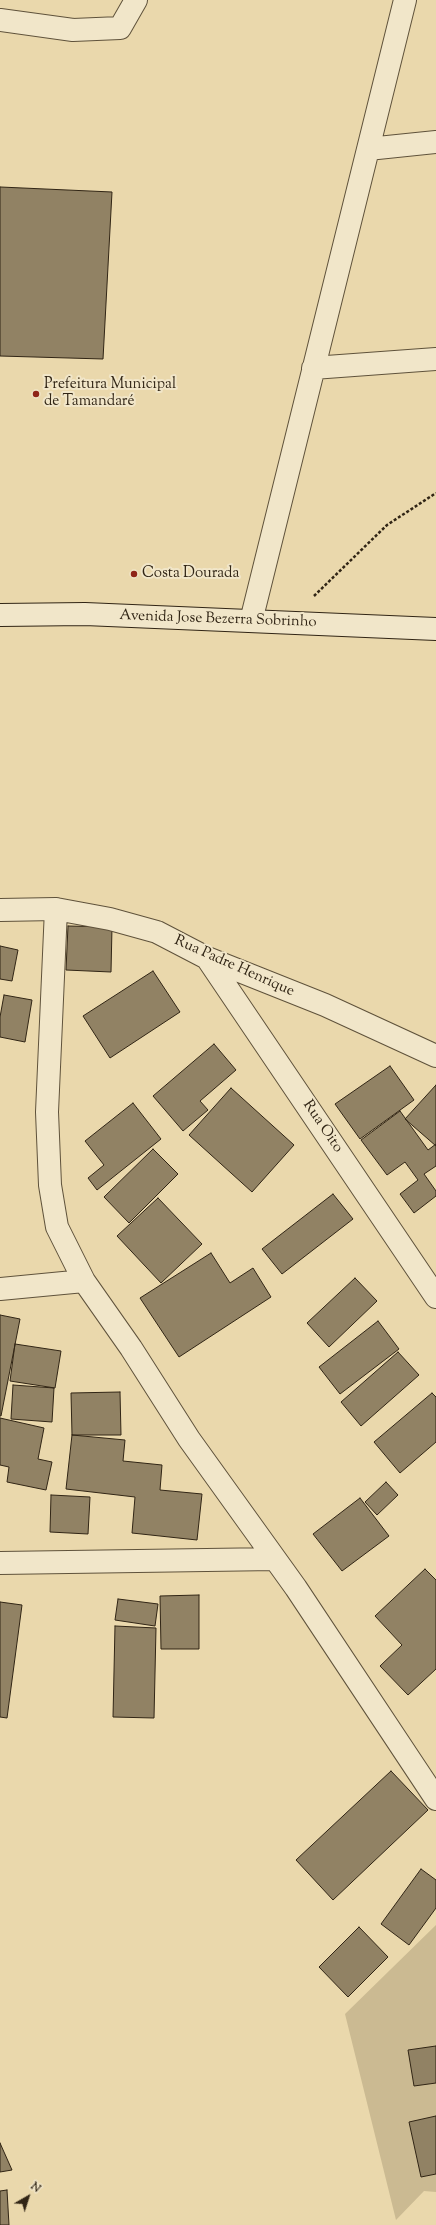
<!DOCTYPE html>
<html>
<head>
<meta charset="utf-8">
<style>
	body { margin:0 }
	#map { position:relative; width:436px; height:2225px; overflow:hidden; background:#ead8ac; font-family:"Sorts Mill Goudy",serif }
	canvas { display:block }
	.north { position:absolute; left:8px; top:2177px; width:40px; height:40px; -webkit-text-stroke:3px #f1e6c9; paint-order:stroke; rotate:39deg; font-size:11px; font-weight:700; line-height:16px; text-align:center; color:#312515 }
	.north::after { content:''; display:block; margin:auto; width:14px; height:18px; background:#312515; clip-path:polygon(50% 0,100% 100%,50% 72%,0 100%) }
</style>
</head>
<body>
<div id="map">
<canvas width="436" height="2225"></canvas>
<div class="north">N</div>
</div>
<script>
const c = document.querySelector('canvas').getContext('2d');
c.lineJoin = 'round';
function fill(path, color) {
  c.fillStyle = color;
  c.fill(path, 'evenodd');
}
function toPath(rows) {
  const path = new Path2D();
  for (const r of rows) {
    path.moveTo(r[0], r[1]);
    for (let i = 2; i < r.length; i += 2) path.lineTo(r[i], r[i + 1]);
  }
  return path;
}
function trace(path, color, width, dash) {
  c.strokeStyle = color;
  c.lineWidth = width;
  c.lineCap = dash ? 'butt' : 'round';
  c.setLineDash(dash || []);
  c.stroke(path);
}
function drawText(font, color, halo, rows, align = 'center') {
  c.font = font + ' "Sorts Mill Goudy",serif';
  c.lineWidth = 4;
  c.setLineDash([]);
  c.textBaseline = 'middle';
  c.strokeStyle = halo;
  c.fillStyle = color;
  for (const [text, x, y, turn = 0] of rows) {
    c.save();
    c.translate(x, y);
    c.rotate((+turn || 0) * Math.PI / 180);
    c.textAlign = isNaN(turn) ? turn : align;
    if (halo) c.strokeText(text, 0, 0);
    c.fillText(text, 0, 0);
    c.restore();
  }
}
const green = toPath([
	[436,1925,436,2192,424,2191,396,2220,345,2014]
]);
const building = toPath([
	[0,187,112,192,103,359,0,356,0,187],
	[68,926,112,927,111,972,66,970,68,926],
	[0,946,18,950,12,981,0,979,0,946],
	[153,971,180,1012,110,1058,83,1016,153,971],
	[4,995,32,1000,25,1042,0,1037,0,1017,4,995],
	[214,1044,236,1070,200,1101,208,1110,183,1131,153,1096,214,1044],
	[390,1066,414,1100,360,1139,335,1104,390,1066],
	[436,1085,436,1146,405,1119,436,1085],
	[231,1088,294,1145,252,1192,189,1135,231,1088],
	[133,1103,161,1139,97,1190,88,1178,104,1165,85,1141,133,1103],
	[400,1111,428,1150,436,1144,436,1166,424,1174,436,1191,436,1196,414,1213,400,1194,418,1180,405,1162,387,1175,361,1140,400,1111],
	[153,1149,178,1174,129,1223,104,1197,153,1149],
	[333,1194,353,1219,282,1274,262,1249,333,1194],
	[158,1198,202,1244,161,1283,117,1236,158,1198],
	[211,1253,230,1283,253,1268,271,1297,179,1357,140,1298,211,1253],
	[355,1278,377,1301,329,1347,307,1323,355,1278],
	[0,1315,20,1319,1,1416,0,1416,0,1315],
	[378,1321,399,1349,340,1394,319,1367,378,1321],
	[15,1344,61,1351,55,1388,10,1381,15,1344],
	[398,1352,419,1375,361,1426,341,1402,398,1352],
	[13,1385,54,1388,52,1422,11,1419,13,1385],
	[120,1392,121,1435,72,1435,71,1393,120,1392],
	[432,1393,436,1397,436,1442,400,1473,374,1442,432,1393],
	[0,1418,44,1428,38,1459,52,1462,46,1490,7,1482,9,1467,0,1465,0,1418],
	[72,1435,125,1440,123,1461,162,1465,160,1490,202,1494,197,1540,132,1533,135,1497,66,1489,72,1435],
	[386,1482,398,1495,377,1515,365,1502,386,1482],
	[51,1495,90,1497,88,1534,50,1532,51,1495],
	[360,1498,389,1536,342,1571,313,1534,360,1498],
	[425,1569,436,1580,436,1669,408,1695,380,1666,402,1645,375,1616,425,1569],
	[199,1595,199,1649,161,1649,160,1596,199,1595],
	[118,1599,158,1604,155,1626,115,1620,118,1599],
	[0,1602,22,1605,7,1718,0,1717,0,1602],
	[115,1626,156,1628,154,1718,113,1717,115,1626],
	[391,1771,428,1810,333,1900,296,1860,391,1771],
	[421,1869,436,1880,436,1908,409,1945,381,1924,421,1869],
	[359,1927,388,1957,348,1997,319,1967,359,1927],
	[436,2046,436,2083,414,2086,408,2050,436,2046],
	[436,2116,436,2174,421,2177,409,2122,436,2116],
	[0,2143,12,2170,0,2172,0,2143],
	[7,2190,9,2225,0,2225,0,2191,7,2190]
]);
const path = toPath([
	[314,596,387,525,436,493]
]);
const street = toPath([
	[0,20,73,30,120,28,136,0],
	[368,149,436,142],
	[313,368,436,359],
	[251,621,405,0],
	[56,909,47,1112,50,1185,57,1227,84,1281,131,1348,189,1439,296,1588,436,1799],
	[0,910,56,909,110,919,157,932,207,958,325,1005,436,1056],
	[207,958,436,1297],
	[0,1289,84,1281],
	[0,1563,275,1559]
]);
const secondary = toPath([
	[0,615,85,614,436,629]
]);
const markers = [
	[36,394,4,"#8f2418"],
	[134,574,4,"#8f2418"]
];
const poiNames = [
	["Prefeitura Municipal",44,385],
	["de Tamandaré",44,402],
	["Costa Dourada",142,574]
];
const streetNames = [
	["Avenida Jose Bezerra Sobrinho",218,620,2],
	["Rua Padre Henrique",234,967,24],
	["Rua Oito",322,1127,56]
];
fill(green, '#cbba92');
fill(building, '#918264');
trace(building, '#312515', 1);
trace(street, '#5f523b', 24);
trace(secondary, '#312515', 24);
trace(path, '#312515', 2.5, [3, 2]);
trace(street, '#f1e6c9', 22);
trace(secondary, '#f1e6c9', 22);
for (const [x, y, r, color] of markers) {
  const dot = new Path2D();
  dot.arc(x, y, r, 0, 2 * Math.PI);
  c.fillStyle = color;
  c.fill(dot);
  trace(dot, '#f1e6c9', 1.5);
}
drawText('15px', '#312515', '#f1e6c9', poiNames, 'left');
drawText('15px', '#312515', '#f1e6c9', streetNames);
</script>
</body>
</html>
